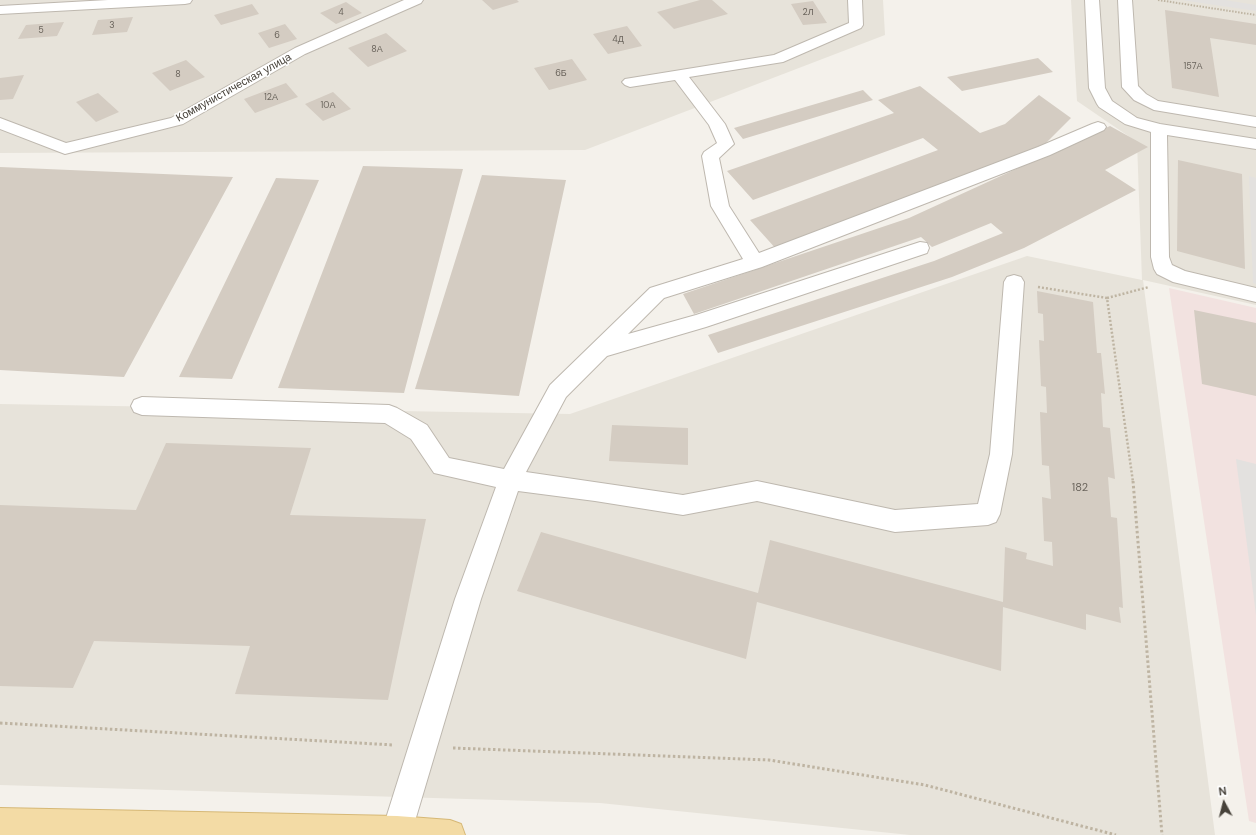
<!DOCTYPE html>
<html>
<head>
<meta charset="utf-8">
<style>
	body { margin:0 }
	#map { position:relative; width:1256px; height:835px; overflow:hidden; background:#f4f1eb; font-family:"DM Sans",sans-serif }
	canvas { display:block }
	.north { position:absolute; left:1204px; top:783px; width:40px; height:40px; -webkit-text-stroke:3px #fff; paint-order:stroke; rotate:353deg; font-size:11px; font-weight:700; line-height:16px; text-align:center; color:#47423a }
	.north::after { content:''; display:block; margin:auto; width:14px; height:18px; background:#47423a; clip-path:polygon(50% 0,100% 100%,50% 72%,0 100%) }
</style>
</head>
<body>
<div id="map">
<canvas width="1256" height="835"></canvas>
<div class="north">N</div>
</div>
<script>
const c = document.querySelector('canvas').getContext('2d');
c.lineJoin = 'round';
function fill(path, color) {
  c.fillStyle = color;
  c.fill(path, 'evenodd');
}
function toPath(rows) {
  const path = new Path2D();
  for (const r of rows) {
    path.moveTo(r[0], r[1]);
    for (let i = 2; i < r.length; i += 2) path.lineTo(r[i], r[i + 1]);
  }
  return path;
}
function trace(path, color, width, dash) {
  c.strokeStyle = color;
  c.lineWidth = width;
  c.lineCap = dash ? 'butt' : 'round';
  c.setLineDash(dash || []);
  c.stroke(path);
}
function drawText(font, color, halo, rows, align = 'center') {
  c.font = font + ' "DM Sans",sans-serif';
  c.lineWidth = 3;
  c.setLineDash([]);
  c.textBaseline = 'middle';
  c.strokeStyle = halo;
  c.fillStyle = color;
  for (const [text, x, y, turn = 0] of rows) {
    c.save();
    c.translate(x, y);
    c.rotate((+turn || 0) * Math.PI / 180);
    c.textAlign = isNaN(turn) ? turn : align;
    if (halo) c.strokeText(text, 0, 0);
    c.fillText(text, 0, 0);
    c.restore();
  }
}
const residential = toPath([
	[0,0,883,0,885,35,585,150,0,153],
	[1071,0,1256,0,1256,305,1143,280,1215,835,910,835,600,803,0,785,0,404,570,414,1027,256,1142,280,1137,142,1077,101]
]);
const medical = toPath([
	[1169,288,1256,308,1256,823,1249,821]
]);
const parking = toPath([
	[1181,0,1225,0,1256,5,1256,11],
	[1249,176,1256,178,1256,284,1253,283],
	[1236,459,1256,464,1256,615]
]);
const building = toPath([
	[482,0,517,0,519,2,493,10],
	[700,0,712,0,728,14,674,29,657,12],
	[813,1,827,23,803,25,791,4],
	[346,2,362,13,336,24,320,13],
	[252,4,259,14,221,25,214,15],
	[1165,10,1256,24,1256,45,1210,38,1219,97,1172,88],
	[133,17,127,32,92,35,98,20],
	[64,22,57,36,18,39,26,25],
	[285,24,297,39,269,48,258,33],
	[627,26,642,46,608,54,593,34],
	[386,33,407,51,368,67,348,48],
	[1038,58,1053,72,962,91,947,77],
	[572,59,587,80,549,90,534,68],
	[186,60,205,77,170,91,152,73],
	[24,75,13,99,0,100,0,78],
	[286,83,298,97,255,113,244,99],
	[920,86,980,133,1005,124,1039,95,1071,118,1041,148,777,250,750,220,938,150,923,138,753,200,727,171,894,113,878,100],
	[863,90,873,100,743,139,734,128],
	[333,92,351,109,323,121,305,104],
	[98,93,119,112,96,122,76,102],
	[1110,126,1148,147,1105,170,1136,190,1024,248,952,277,718,353,708,335,934,261,1003,233,991,223,932,247,921,237,694,314,683,294,909,218],
	[1178,160,1242,174,1245,269,1177,251],
	[363,166,463,169,404,393,278,388],
	[0,167,233,177,124,377,0,370],
	[482,175,566,180,519,396,415,389],
	[276,178,319,180,232,379,179,377],
	[1037,291,1093,302,1097,353,1101,353,1105,394,1101,393,1103,427,1110,428,1115,479,1108,477,1111,517,1117,518,1123,608,1119,607,1121,623,1086,614,1086,630,1003,607,1001,671,757,602,746,659,517,591,541,532,758,593,770,540,1003,602,1005,547,1027,553,1026,559,1053,566,1052,542,1044,541,1042,497,1051,499,1049,466,1042,465,1040,412,1047,413,1046,387,1041,386,1039,340,1044,341,1043,314,1038,313],
	[1194,310,1256,323,1256,396,1202,384],
	[612,425,688,428,688,465,609,461],
	[166,443,311,448,290,515,426,519,388,700,235,694,250,646,94,641,73,688,0,686,0,505,136,510]
]);
const pathFar2 = toPath([
	[1158,0,1256,15]
]);
const pathFar1 = toPath([
	[1038,287,1107,298,1133,482],
	[1107,298,1149,287]
]);
const path = toPath([
	[1133,481,1162,835],
	[0,723,394,745],
	[453,748,769,760,925,785,1116,835]
]);
const minor = toPath([
	[108,0,192,0,190,3,185,4,0,14,0,6,108,0],
	[404,0,423,0,421,3,305,54,183,124,65,154,0,129,0,118,66,143,171,118,295,48,404,0],
	[848,0,862,0,863,25,861,28,783,62,689,77,725,124,734,144,719,158,729,206,759,253,1038,147,1092,124,1098,122,1104,124,1106,127,1104,130,1050,155,762,267,664,298,628,334,696,315,920,242,927,243,929,248,927,253,706,327,607,356,566,397,526,472,683,495,757,481,895,510,978,504,990,454,1004,282,1007,277,1014,275,1021,277,1024,282,1012,454,1000,514,996,522,988,525,895,532,757,501,683,515,595,501,518,491,481,599,412,831,410,835,384,835,382,831,455,599,496,487,434,473,411,439,385,423,142,415,134,412,131,406,134,400,142,397,389,405,397,408,427,425,449,458,504,469,550,385,650,288,743,259,711,206,702,156,704,152,717,143,709,125,675,80,630,87,625,85,622,82,625,79,774,55,849,23,848,0],
	[1085,0,1099,0,1105,88,1112,101,1137,118,1160,124,1256,139,1256,149,1167,135,1169,257,1172,265,1185,271,1256,288,1256,302,1173,282,1157,274,1154,269,1151,257,1151,132,1125,124,1099,107,1097,104,1089,88,1085,0],
	[1118,0,1132,0,1138,86,1146,94,1158,101,1256,117,1256,127,1154,110,1134,100,1122,87,1118,0]
]);
const major = toPath([
	[0,808,397,816,450,820,461,824,465,835,0,835,0,808]
]);
const farNumbernames = [
	["4",341,13],
	["2Л",808,13],
	["3",112,26],
	["5",41,31],
	["6",277,36],
	["4Д",618,40],
	["8А",377,50],
	["157А",1193,67],
	["6Б",561,74],
	["8",178,75],
	["12А",271,98],
	["10А",328,106]
];
const farStreetnames = [
	["Коммунистическая улица",234,88,-29]
];
const numberNames = [
	["182",1080,488]
];
fill(residential, '#e7e3da');
fill(medical, '#f2e2e0');
fill(parking, '#e3e1df');
fill(building, '#d4ccc2');
trace(minor, '#beb8af', 2);
trace(major, '#d6b876', 2);
trace(pathFar2, '#beb4a2', 2, [1.5, 1.5]);
trace(pathFar1, '#beb4a2', 2.5, [2, 2]);
trace(path, '#beb4a2', 3, [2.5, 2.5]);
fill(minor, '#fff');
fill(major, '#f3dba5');
drawText('9px', '#6a645c', null, farNumbernames);
drawText('11px', '#47423a', '#fff', farStreetnames);
drawText('11px', '#6a645c', null, numberNames);
</script>
</body>
</html>
